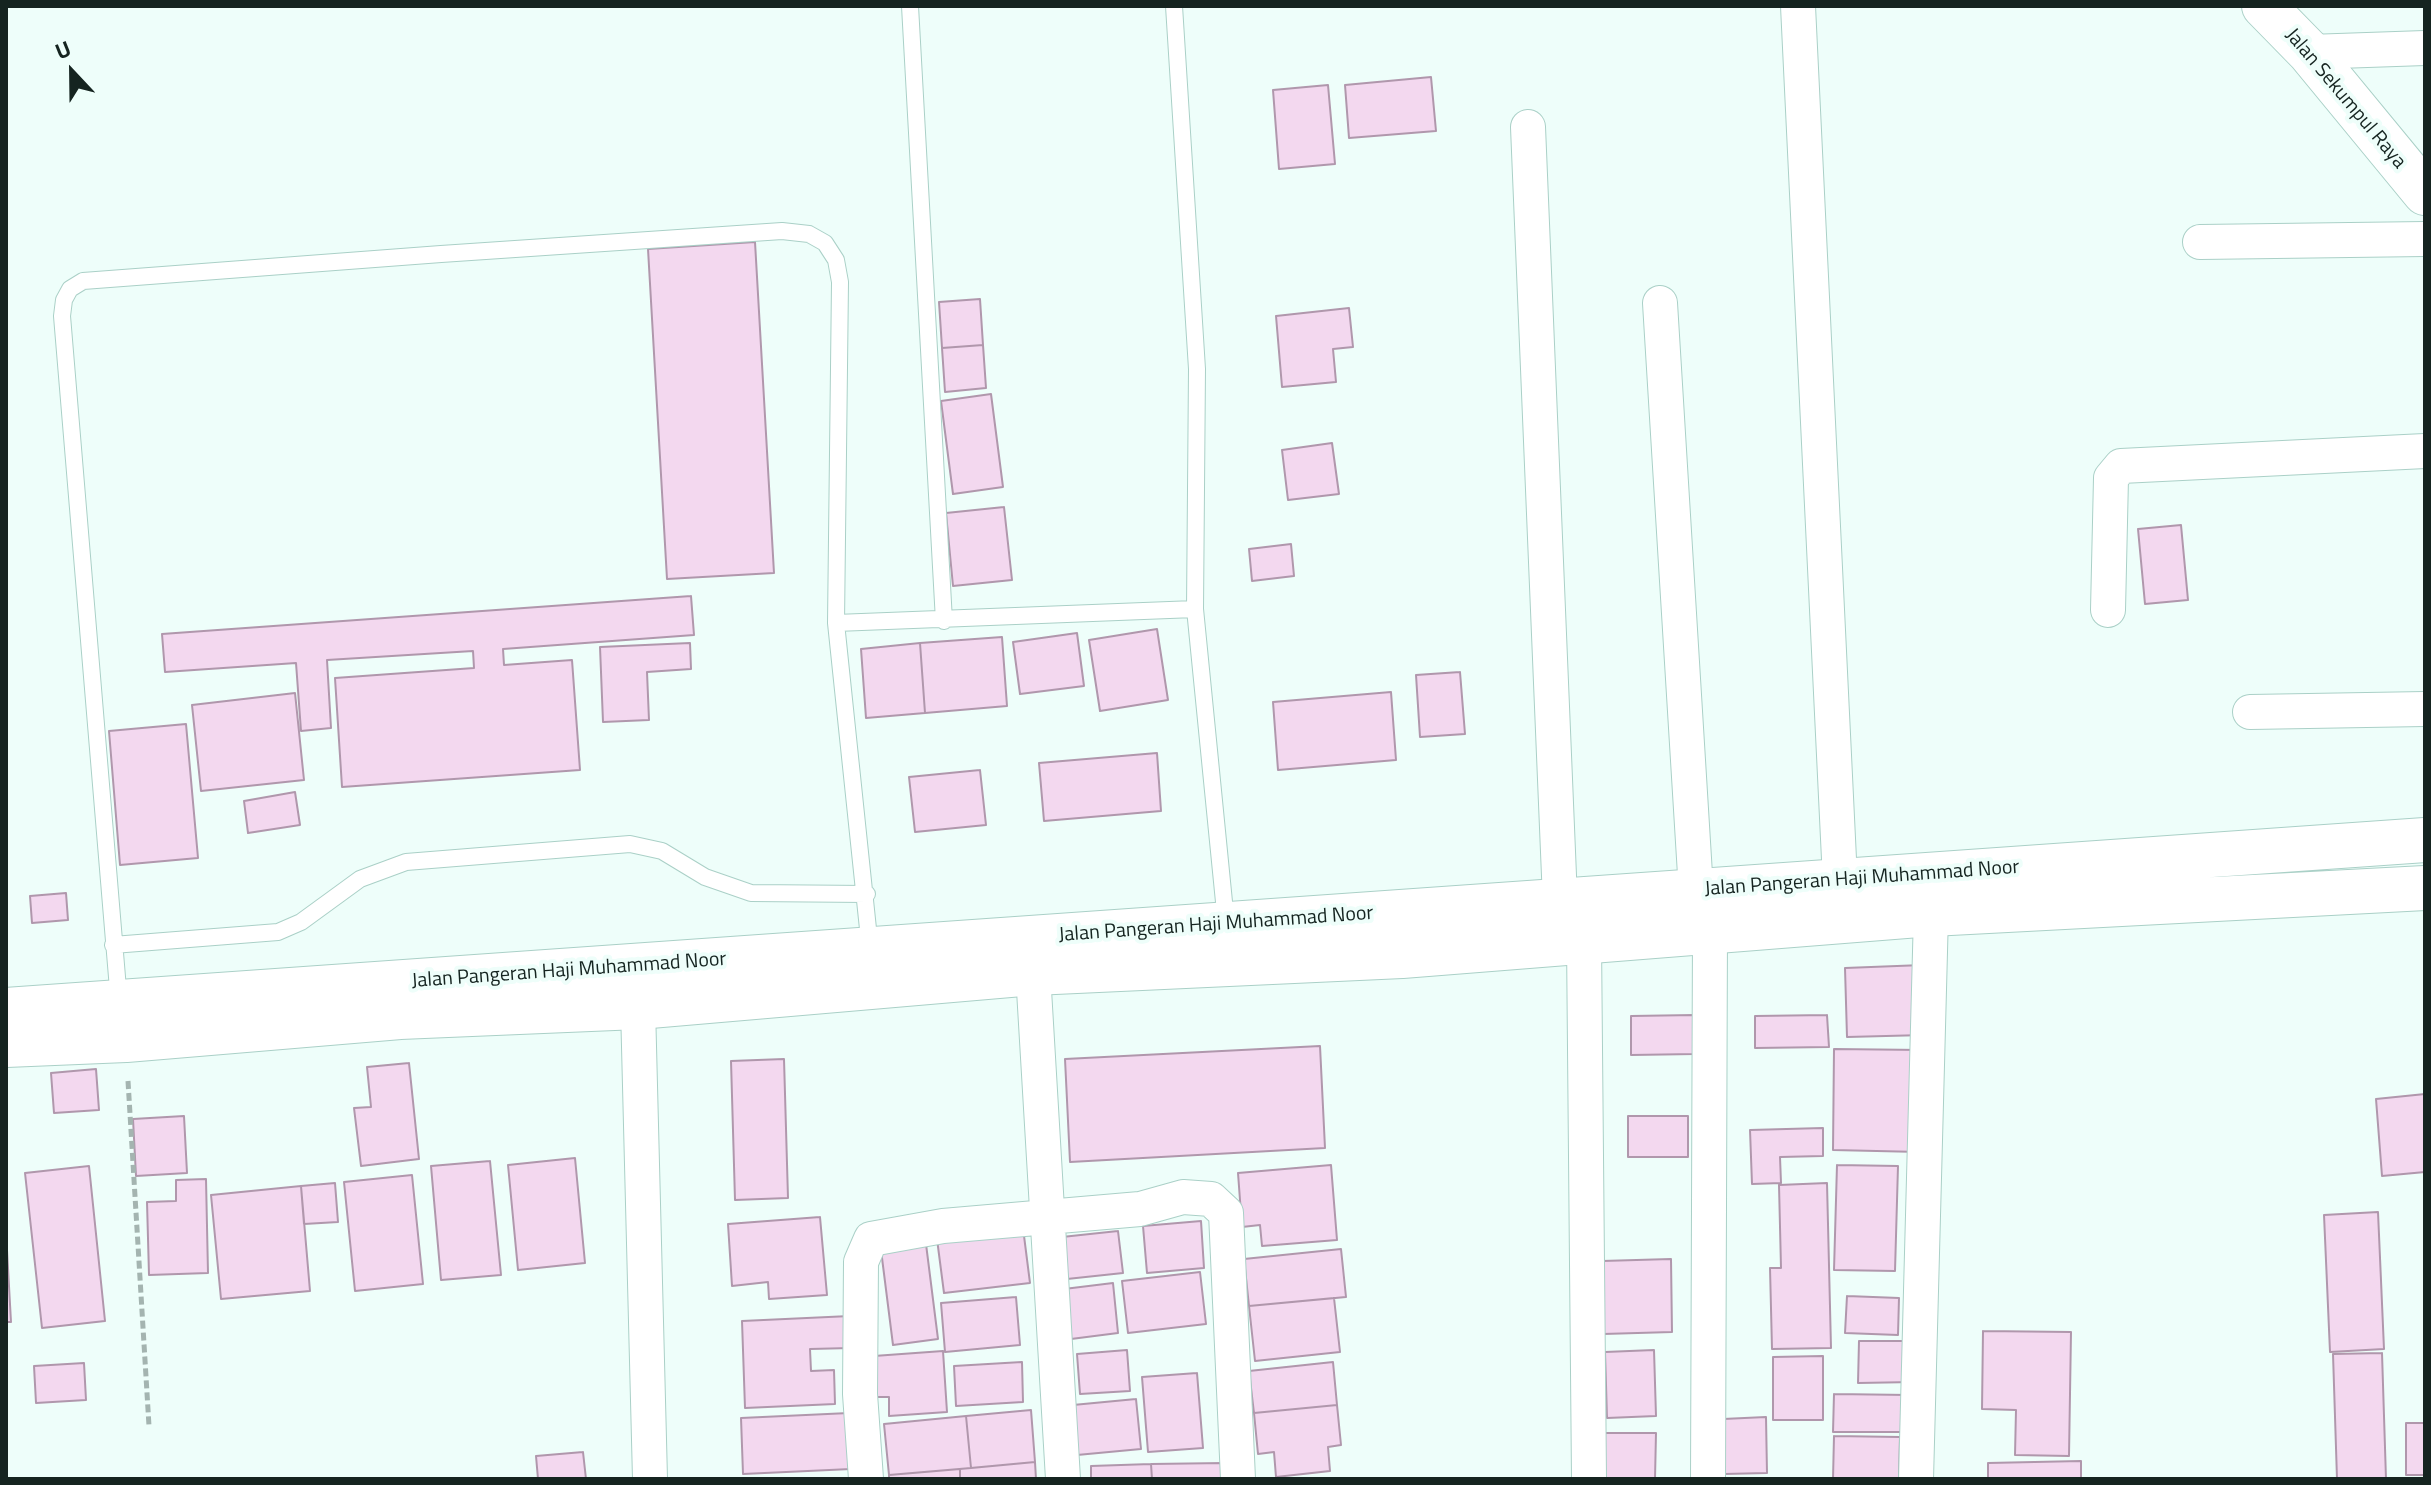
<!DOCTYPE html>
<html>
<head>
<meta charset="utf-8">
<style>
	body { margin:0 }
	#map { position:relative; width:2431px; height:1485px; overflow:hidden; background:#eefefa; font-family:"Titillium Web",sans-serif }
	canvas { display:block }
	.frame { position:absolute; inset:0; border:8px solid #152420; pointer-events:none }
	.north { position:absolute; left:32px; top:32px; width:80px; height:80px; -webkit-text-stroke:6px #eefefa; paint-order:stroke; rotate:338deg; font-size:22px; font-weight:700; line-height:32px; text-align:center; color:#152420 }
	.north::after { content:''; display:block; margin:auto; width:28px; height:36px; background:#152420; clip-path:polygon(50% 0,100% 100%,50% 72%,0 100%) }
</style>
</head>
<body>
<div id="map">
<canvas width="2431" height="1485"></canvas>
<div class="frame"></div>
<div class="north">U</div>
</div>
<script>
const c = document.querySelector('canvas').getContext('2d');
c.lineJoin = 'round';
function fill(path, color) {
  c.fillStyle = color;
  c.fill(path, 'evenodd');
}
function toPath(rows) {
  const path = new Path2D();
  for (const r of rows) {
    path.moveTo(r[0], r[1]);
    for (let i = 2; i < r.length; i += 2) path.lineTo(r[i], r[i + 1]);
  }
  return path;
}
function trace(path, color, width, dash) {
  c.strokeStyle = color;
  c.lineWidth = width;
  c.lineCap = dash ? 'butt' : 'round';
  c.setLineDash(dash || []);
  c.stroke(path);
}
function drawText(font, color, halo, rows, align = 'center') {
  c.font = font + ' "Titillium Web",sans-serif';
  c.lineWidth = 8;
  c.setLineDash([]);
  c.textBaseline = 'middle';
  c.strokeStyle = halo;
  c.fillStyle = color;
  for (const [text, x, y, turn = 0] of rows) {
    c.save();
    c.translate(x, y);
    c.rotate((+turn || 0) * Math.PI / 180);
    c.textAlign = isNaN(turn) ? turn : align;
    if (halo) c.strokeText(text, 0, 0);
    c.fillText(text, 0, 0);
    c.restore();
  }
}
const building = toPath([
	[1431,77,1436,131,1349,138,1345,85,1431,77],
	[1328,85,1335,164,1279,169,1273,90,1328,85],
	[755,242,774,573,667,579,648,249,755,242],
	[980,299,983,345,942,348,939,302,980,299],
	[1349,308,1353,347,1333,349,1336,382,1282,387,1276,316,1349,308],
	[983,345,986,388,945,392,942,348,983,345],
	[991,394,1003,487,953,494,941,401,991,394],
	[1332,443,1339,494,1288,500,1282,450,1332,443],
	[1004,507,1012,580,953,586,946,513,1004,507],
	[2181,525,2188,600,2145,604,2138,529,2181,525],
	[1291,544,1294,576,1252,581,1249,549,1291,544],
	[691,596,694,635,503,649,504,665,572,660,580,770,342,787,335,678,474,668,473,651,327,660,331,728,301,731,296,663,165,672,162,634,691,596],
	[1157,629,1168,700,1100,711,1089,640,1157,629],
	[1077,633,1084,686,1020,694,1013,642,1077,633],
	[1002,637,1007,706,925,713,920,643,1002,637],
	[690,643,691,669,647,672,649,720,603,722,600,647,690,643],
	[920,643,925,713,866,718,861,649,920,643],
	[1460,672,1465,734,1420,737,1416,675,1460,672],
	[1391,692,1396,760,1278,770,1273,702,1391,692],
	[295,693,304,780,201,791,192,705,295,693],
	[186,724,198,858,120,865,109,731,186,724],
	[1157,753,1161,811,1044,821,1039,763,1157,753],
	[980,770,986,825,915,832,909,777,980,770],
	[295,792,300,825,248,833,244,801,295,792],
	[66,893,68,920,32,923,30,896,66,893],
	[1923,965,1925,1035,1847,1037,1845,968,1923,965],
	[1695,1015,1695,1054,1631,1055,1631,1016,1695,1015],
	[1827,1015,1829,1047,1755,1048,1755,1016,1827,1015],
	[1320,1046,1325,1148,1070,1162,1065,1059,1320,1046],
	[1834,1049,1922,1050,1920,1152,1833,1150,1834,1049],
	[784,1059,788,1198,735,1200,731,1061,784,1059],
	[409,1063,419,1159,361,1166,354,1108,371,1107,367,1067,409,1063],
	[96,1069,99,1110,54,1113,51,1073,96,1069],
	[2425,1094,2425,1172,2382,1176,2376,1099,2425,1094],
	[184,1116,187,1173,136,1176,133,1119,184,1116],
	[1628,1116,1688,1116,1688,1157,1628,1157,1628,1116],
	[1823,1128,1823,1156,1780,1157,1781,1183,1752,1184,1750,1130,1823,1128],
	[575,1158,585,1263,518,1270,508,1165,575,1158],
	[490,1161,501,1275,441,1280,431,1166,490,1161],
	[1331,1165,1337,1240,1262,1246,1260,1225,1242,1227,1238,1173,1331,1165],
	[1837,1165,1898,1166,1895,1271,1834,1270,1837,1165],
	[89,1166,105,1321,42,1328,25,1173,89,1166],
	[412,1175,423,1284,355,1291,344,1182,412,1175],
	[206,1179,208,1273,149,1275,147,1202,176,1201,176,1180,206,1179],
	[335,1183,338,1222,304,1224,301,1186,335,1183],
	[1827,1183,1831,1348,1772,1349,1770,1268,1781,1268,1779,1185,1827,1183],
	[301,1186,310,1291,221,1299,211,1195,301,1186],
	[2378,1212,2384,1349,2330,1352,2324,1215,2378,1212],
	[820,1217,827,1295,769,1299,768,1282,732,1286,728,1224,820,1217],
	[1201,1221,1204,1268,1147,1273,1143,1226,1201,1221],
	[1023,1228,1030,1283,944,1293,937,1239,1023,1228],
	[1118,1231,1123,1273,1067,1279,1062,1237,1118,1231],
	[6,1232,11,1322,6,1322,6,1232],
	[926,1244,938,1339,893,1345,881,1250,926,1244],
	[1341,1249,1346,1297,1249,1306,1244,1259,1341,1249],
	[1671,1259,1672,1332,1603,1334,1602,1261,1671,1259],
	[1200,1272,1206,1324,1128,1333,1122,1281,1200,1272],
	[1113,1283,1118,1333,1071,1339,1064,1289,1113,1283],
	[1847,1296,1899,1298,1898,1335,1845,1333,1847,1296],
	[1016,1297,1020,1345,945,1352,941,1303,1016,1297],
	[1334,1298,1340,1352,1255,1361,1249,1306,1334,1298],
	[850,1316,851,1348,810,1349,811,1371,834,1370,835,1404,745,1408,742,1321,850,1316],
	[1983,1331,2071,1332,2069,1456,2015,1455,2016,1410,1982,1409,1983,1331],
	[1859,1341,1914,1341,1914,1382,1858,1383,1859,1341],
	[1127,1350,1130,1391,1080,1394,1077,1354,1127,1350],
	[1654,1350,1656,1416,1607,1418,1605,1352,1654,1350],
	[943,1351,947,1412,889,1416,889,1397,876,1397,874,1356,943,1351],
	[2382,1353,2386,1479,2337,1479,2333,1354,2382,1353],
	[1823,1356,1823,1420,1773,1420,1773,1357,1823,1356],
	[1022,1362,1023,1402,956,1406,954,1366,1022,1362],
	[1333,1362,1337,1405,1254,1413,1249,1371,1333,1362],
	[84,1363,86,1400,36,1403,34,1366,84,1363],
	[1197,1373,1203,1448,1148,1452,1142,1377,1197,1373],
	[1834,1394,1909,1395,1908,1432,1833,1432,1834,1394],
	[1136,1399,1141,1449,1077,1455,1073,1405,1136,1399],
	[1337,1405,1341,1445,1328,1447,1330,1471,1276,1477,1274,1452,1258,1454,1254,1413,1337,1405],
	[1031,1410,1035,1462,971,1468,966,1416,1031,1410],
	[849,1413,851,1469,743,1474,741,1418,849,1413],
	[966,1416,971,1468,889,1475,884,1424,966,1416],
	[1766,1417,1767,1473,1724,1474,1723,1419,1766,1417],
	[2406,1423,2425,1423,2425,1475,2406,1475,2406,1423],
	[1601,1433,1656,1433,1655,1479,1601,1479,1601,1433],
	[1834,1436,1900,1437,1899,1479,1833,1479,1834,1436],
	[583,1452,586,1479,538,1479,536,1456,583,1452],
	[2081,1461,2081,1479,1988,1479,1988,1463,2081,1461],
	[1035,1462,1036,1479,960,1479,960,1469,1035,1462],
	[1225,1463,1225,1479,1152,1479,1151,1464,1225,1463],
	[1151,1464,1152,1479,1091,1479,1091,1466,1151,1464],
	[960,1469,960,1479,889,1479,889,1475,960,1469]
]);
const path = toPath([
	[128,1081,149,1426]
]);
const service = toPath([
	[910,6,944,621],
	[1174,6,1197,369,1195,609,1226,922],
	[836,623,1195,609],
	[113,945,278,932,301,922,360,879,406,862,630,844,662,851,705,877,751,893,867,894],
	[119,1001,62,316,64,300,70,289,83,281,441,254,782,231,809,234,825,243,836,260,840,282,836,623,870,948]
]);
const minor = toPath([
	[1798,6,1840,880],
	[2309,52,2425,48],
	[1528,127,1560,900],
	[2200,242,2425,239],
	[1660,303,1696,891],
	[2108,610,2111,478,2121,466,2425,451],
	[2250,712,2425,709],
	[1584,941,1589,1479],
	[1033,973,1063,1479],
	[638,1007,650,1479],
	[866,1479,860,1394,861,1262,871,1239,943,1226,1140,1209,1183,1197,1211,1199,1226,1213,1238,1479],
	[1708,1479,1710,932],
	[1916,1479,1931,914]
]);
const secondary = toPath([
	[2264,6,2309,52,2425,193]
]);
const primary = toPath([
	[6,1010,2425,840],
	[6,1045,126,1040,400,1017,638,1007,1033,973,1402,956,1931,914,2425,888]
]);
const streetNames = [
	["Jalan Sekumpul Raya",2345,99,50],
	["Jalan Pangeran Haji Muhammad Noor",1862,879,-4],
	["Jalan Pangeran Haji Muhammad Noor",1216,925,-4],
	["Jalan Pangeran Haji Muhammad Noor",569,971,-4]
];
fill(building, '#f3d8ef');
trace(building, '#b097ac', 2);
trace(service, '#aad0c7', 18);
trace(minor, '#aad0c7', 36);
trace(secondary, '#aad0c7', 46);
trace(primary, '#aad0c7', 46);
trace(path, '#a4b4b0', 5, [8, 4]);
trace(service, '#fff', 16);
trace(minor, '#fff', 34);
trace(secondary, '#fff', 44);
trace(primary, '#fff', 44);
drawText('20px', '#152420', '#eefefa', streetNames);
</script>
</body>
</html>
